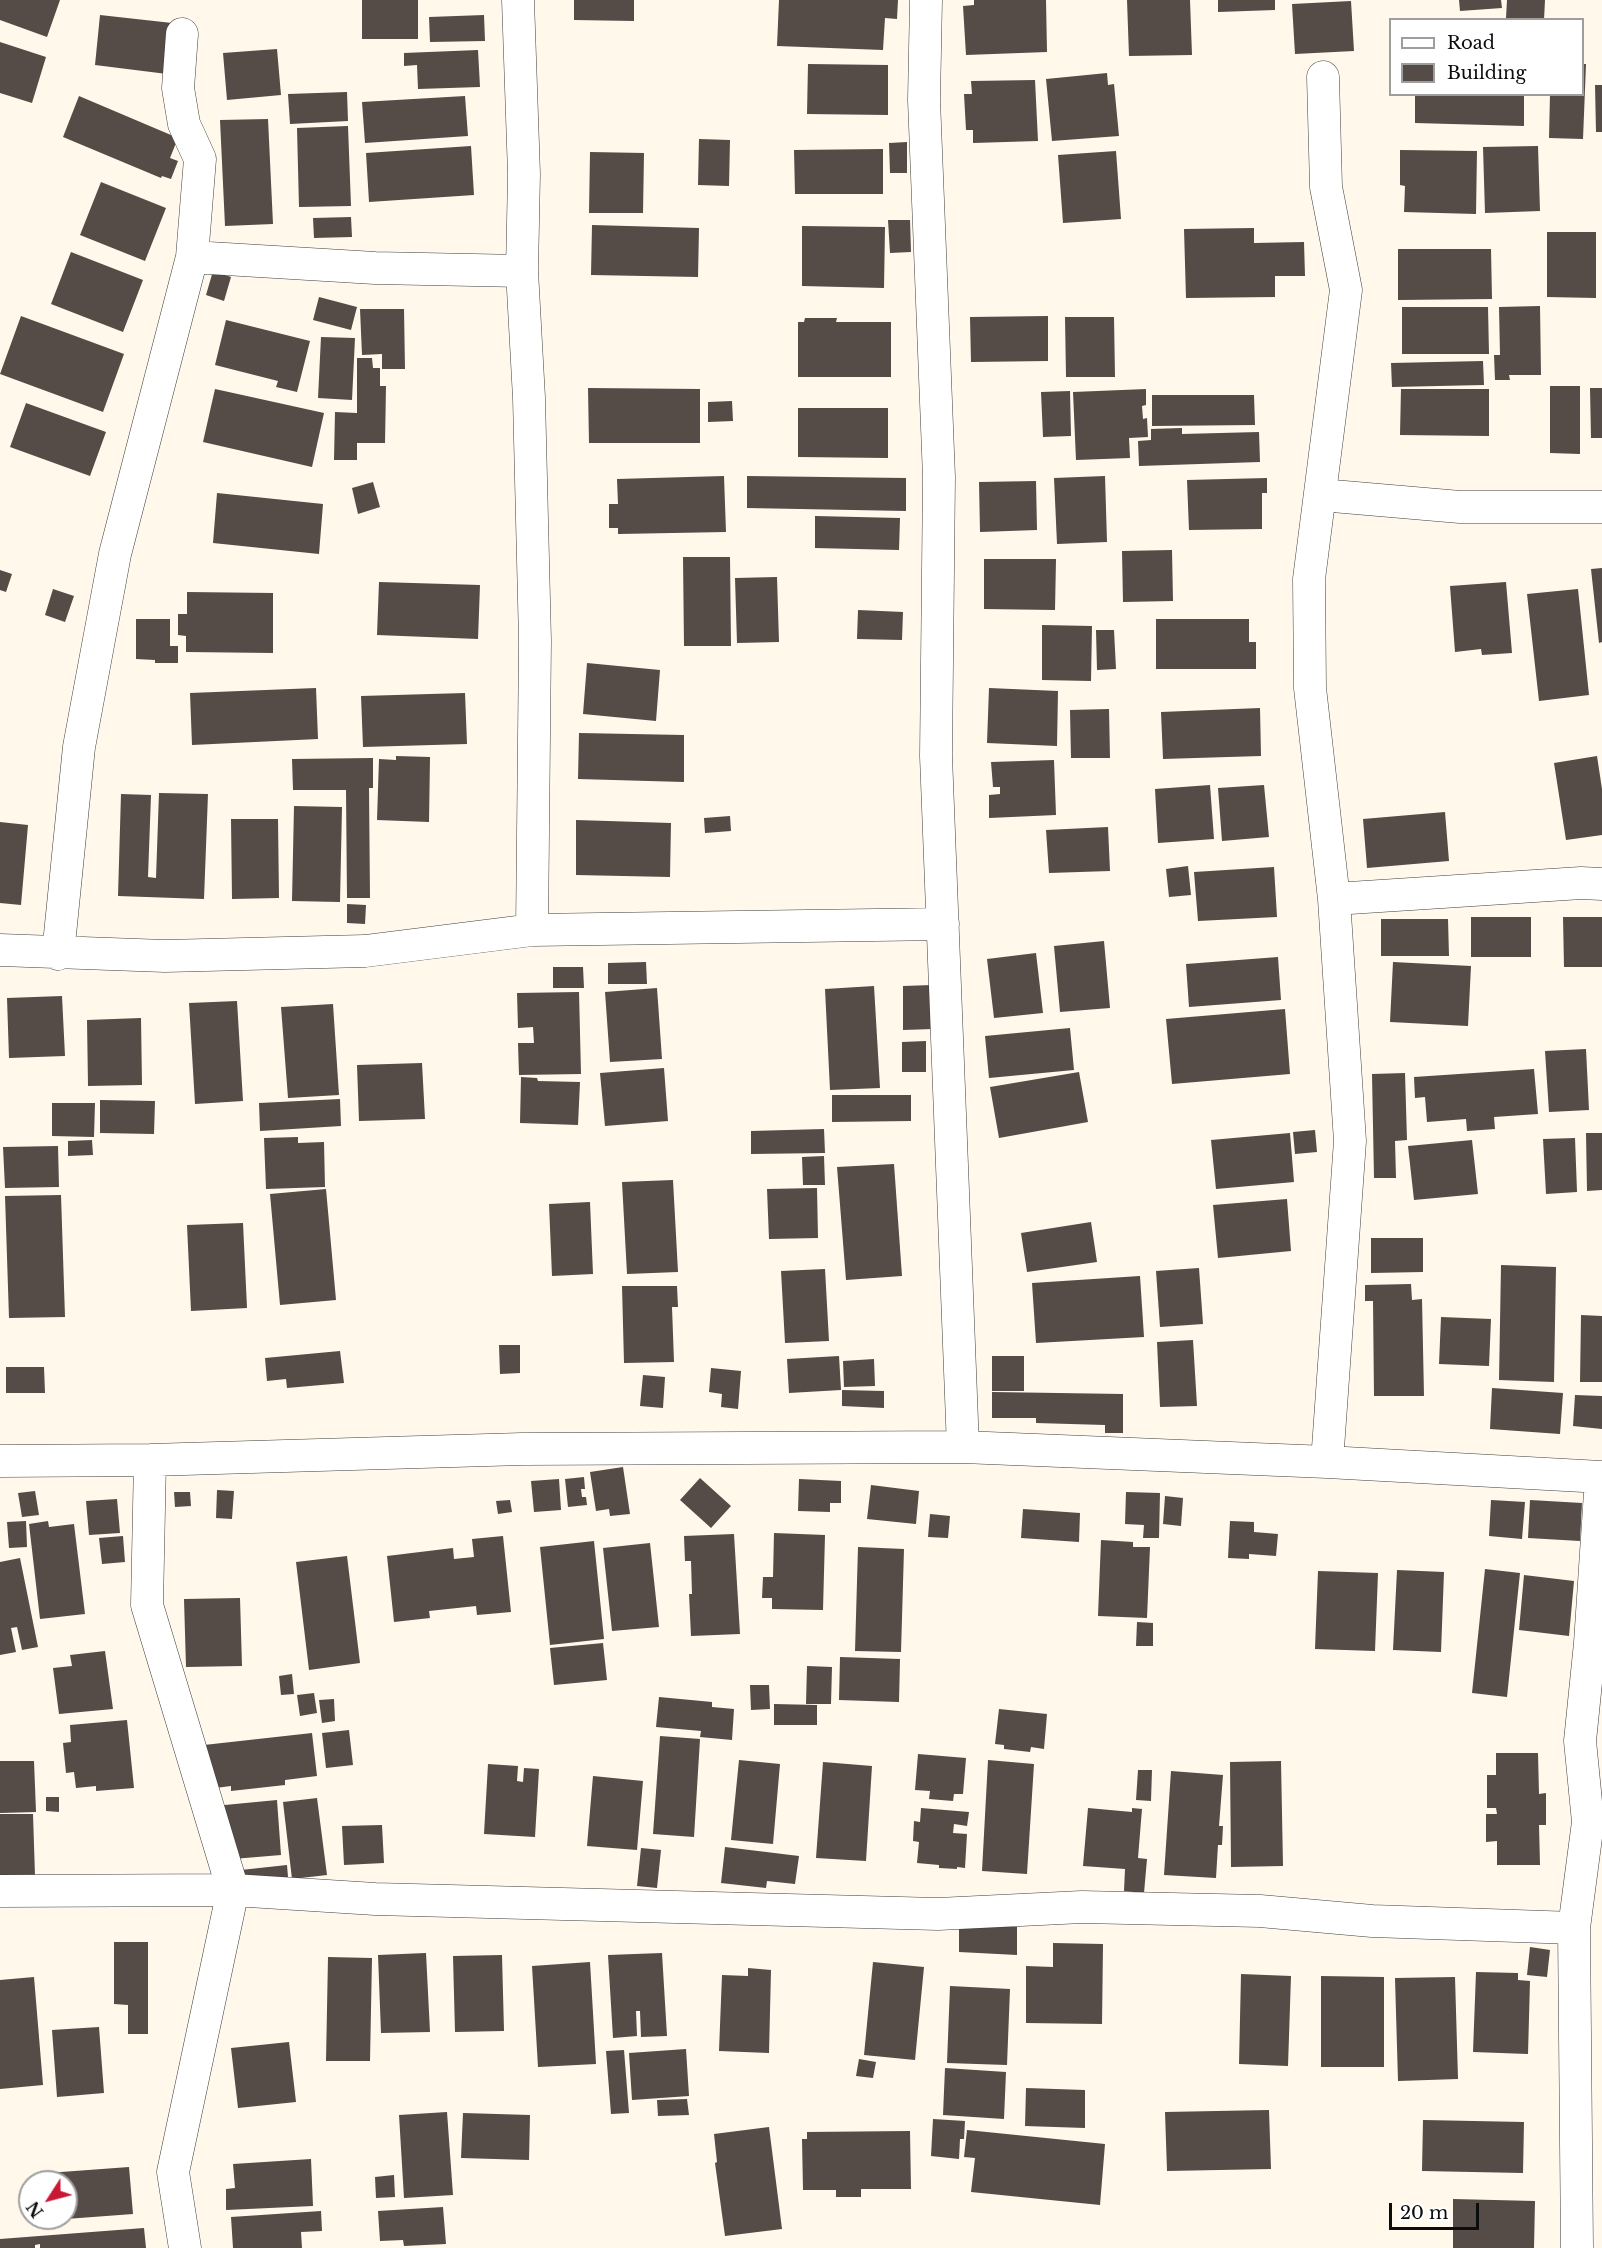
<!DOCTYPE html>
<html>
<head>
<meta charset="utf-8">
<style>
	body { margin:0 }
	#map { position:relative; width:1602px; height:2248px; overflow:hidden; background:#fff8eb; font-family:"Libre Baskerville",serif }
	canvas { display:block }
	.legend { position:absolute; left:1389px; top:18px; width:195px; height:78px; box-sizing:border-box; background:#fff; border:2px solid #9e9e9e; margin:0; padding:8px 10px; list-style:none; font-size:18px; color:#0c0c0c }
	.legend li { display:flex; align-items:center; gap:12px; height:30px }
	.legend b { width:30px; border:2px solid #9e9e9e }
	.north { position:absolute; left:18px; top:2170px; width:60px; height:60px; box-sizing:border-box; background:#fff; border:2px solid #9e9e9e; border-radius:50%; rotate:234deg; font-size:16px; font-weight:700; line-height:24px; text-align:center; color:#0c0c0c }
	.north::after { content:''; display:block; margin:auto; width:21px; height:27px; background:#c81836; clip-path:polygon(50% 0,100% 100%,50% 72%,0 100%) }
	.scale { position:absolute; left:1389px; top:2203px; width:90px; height:27px; box-sizing:border-box; border:3px solid #0c0c0c; border-top:0; padding-left:8px; font-size:18px; line-height:21px; white-space:nowrap; color:#0c0c0c; -webkit-text-stroke:4px #fff; paint-order:stroke }
</style>
</head>
<body>
<div id="map">
<canvas width="1602" height="2248"></canvas>
<ul class="legend">
<li><b style="height:8px;background:#fff"></b>Road</li>
<li><b style="height:16px;background:#554b47"></b>Building</li>
</ul>
<div class="north">N</div>
<div class="scale">20 m</div>
</div>
<script>
const c = document.querySelector('canvas').getContext('2d');
c.lineJoin = 'round';
function fill(path, color) {
  c.fillStyle = color;
  c.fill(path, 'evenodd');
}
function toPath(rows) {
  const path = new Path2D();
  for (const r of rows) {
    path.moveTo(r[0], r[1]);
    for (let i = 2; i < r.length; i += 2) path.lineTo(r[i], r[i + 1]);
  }
  return path;
}
function trace(path, color, width, dash) {
  c.strokeStyle = color;
  c.lineWidth = width;
  c.lineCap = dash ? 'butt' : 'round';
  c.setLineDash(dash || []);
  c.stroke(path);
}
const building = toPath([
	[0,0,60,0,47,37,0,20],
	[362,0,418,0,418,39,362,39],
	[574,0,634,0,634,21,574,20],
	[779,0,898,0,897,19,885,18,883,50,777,46],
	[974,0,1046,0,1047,52,966,55,963,6,974,5],
	[1127,0,1190,0,1192,55,1129,56],
	[1218,0,1275,0,1275,10,1218,12],
	[1459,0,1501,0,1502,8,1460,11],
	[1507,0,1545,0,1544,20,1506,18],
	[1351,1,1354,51,1295,54,1292,4],
	[100,15,172,23,167,74,95,65],
	[484,15,485,41,430,42,429,17],
	[0,42,46,57,32,103,0,93],
	[277,49,281,95,227,100,223,53],
	[478,50,480,87,418,89,417,65,404,66,404,53],
	[808,64,888,65,888,115,807,114],
	[1582,64,1586,64,1583,139,1549,138,1550,94,1582,94],
	[1107,73,1108,85,1114,84,1119,136,1052,141,1046,79],
	[1035,80,1038,141,973,143,973,130,966,130,964,94,972,94,971,81],
	[1595,85,1602,85,1602,132,1596,132],
	[347,92,348,121,290,124,288,94],
	[1415,94,1524,94,1524,126,1415,123],
	[79,96,178,138,170,158,178,161,171,179,162,176,161,178,63,137],
	[465,96,468,136,365,143,362,102],
	[268,119,273,224,225,226,220,120],
	[348,126,351,206,299,207,297,128],
	[699,139,730,140,729,186,698,185],
	[907,142,907,173,890,173,889,143],
	[471,146,474,195,369,202,366,153],
	[1538,146,1540,211,1485,213,1483,147],
	[883,149,883,194,795,194,794,150],
	[1400,150,1477,151,1476,214,1404,212,1405,186,1400,185],
	[1116,151,1121,219,1063,223,1058,155],
	[590,152,644,153,643,213,589,213],
	[101,182,166,208,145,261,80,235],
	[351,217,352,237,314,238,313,218],
	[888,220,910,220,911,252,890,253],
	[592,225,699,228,698,277,591,275],
	[802,226,885,227,884,288,802,286],
	[1254,228,1254,243,1304,242,1305,276,1275,276,1275,297,1186,298,1184,229],
	[1547,232,1596,232,1596,298,1547,297],
	[1398,249,1491,249,1492,299,1398,300],
	[71,252,143,280,123,332,51,304],
	[213,271,231,277,224,301,206,295],
	[319,297,357,307,351,330,313,320],
	[1540,306,1541,375,1509,375,1510,380,1495,380,1494,355,1500,355,1499,307],
	[1402,307,1488,307,1489,354,1402,354],
	[360,309,404,309,405,369,382,369,382,354,362,355],
	[21,316,124,354,103,412,0,374],
	[1048,316,1048,361,971,362,970,317],
	[1065,317,1114,317,1115,377,1066,377],
	[805,318,837,318,836,322,891,322,891,377,798,377,798,322,804,322],
	[226,320,310,341,297,392,276,387,278,381,215,365],
	[321,337,355,338,352,400,318,398],
	[357,358,372,358,373,368,380,368,380,386,386,386,385,443,357,443,357,460,334,460,335,412,357,413],
	[1483,361,1484,385,1392,387,1391,363],
	[1550,386,1580,386,1580,454,1550,453],
	[588,388,700,389,700,443,589,443],
	[1590,388,1602,388,1602,438,1591,438],
	[215,389,324,413,312,467,203,442],
	[1146,389,1146,405,1142,406,1143,419,1147,418,1148,437,1129,438,1130,458,1076,460,1073,392],
	[1401,389,1489,389,1489,436,1400,435],
	[1070,391,1071,436,1043,437,1041,392],
	[1152,395,1254,395,1255,425,1152,426],
	[732,401,733,421,708,422,708,402],
	[26,403,106,432,90,476,10,447],
	[798,408,888,408,888,458,798,457],
	[1182,428,1182,434,1259,432,1260,462,1139,466,1138,441,1151,440,1151,429],
	[724,476,726,532,618,534,618,528,609,528,609,504,618,504,617,479],
	[747,476,906,478,906,511,747,508],
	[1105,476,1107,542,1057,544,1054,478],
	[1267,478,1267,493,1262,493,1262,529,1189,530,1187,480],
	[1036,481,1037,530,980,532,979,482],
	[373,482,380,507,358,514,352,488],
	[217,493,323,504,319,554,213,543],
	[815,516,900,518,899,550,815,548],
	[1172,550,1173,601,1123,602,1122,551],
	[683,557,730,557,731,646,684,646],
	[984,559,1056,559,1055,610,984,609],
	[1602,568,1602,642,1599,643,1591,569],
	[0,570,12,574,6,592,0,590],
	[777,577,779,642,737,643,735,578],
	[379,582,480,585,478,639,377,635],
	[1506,582,1512,653,1482,655,1481,649,1455,652,1450,586],
	[53,589,74,596,65,622,45,615],
	[1578,589,1589,695,1539,701,1527,594],
	[187,592,273,593,273,653,186,652,186,636,178,635,178,614,187,614],
	[858,610,903,612,902,640,857,639],
	[136,619,170,619,170,646,178,646,178,663,155,663,155,660,136,659],
	[1156,619,1249,619,1249,642,1256,642,1256,669,1156,669],
	[1042,625,1092,626,1091,681,1042,680],
	[1096,630,1114,630,1116,669,1097,670],
	[587,663,660,670,656,721,583,714],
	[316,688,318,739,192,745,190,693],
	[989,688,1058,691,1057,746,987,743],
	[465,693,467,744,363,747,361,696],
	[1260,708,1261,756,1163,759,1161,712],
	[1109,709,1110,758,1071,758,1070,710],
	[579,733,684,735,684,782,578,779],
	[396,756,430,757,429,822,377,820,379,759,396,760],
	[1597,756,1602,789,1602,835,1566,840,1554,763],
	[373,758,373,788,369,788,370,898,347,898,346,790,293,790,292,759],
	[1054,760,1056,815,989,818,989,795,1000,794,1000,787,993,787,991,762],
	[1210,785,1214,839,1158,843,1155,789],
	[1264,785,1269,837,1222,841,1218,788],
	[159,793,208,794,204,899,118,896,121,794,151,795,148,877,156,878],
	[294,806,342,807,340,902,292,901],
	[1445,812,1449,861,1367,868,1363,819],
	[730,816,731,831,705,833,704,818],
	[231,819,278,819,279,898,232,899],
	[576,820,671,823,670,877,576,875],
	[0,822,28,825,21,905,0,903],
	[1108,827,1110,871,1049,873,1046,830],
	[1188,866,1191,895,1169,897,1166,869],
	[1274,867,1277,917,1198,921,1194,872],
	[347,904,366,905,365,924,347,923],
	[1471,917,1531,917,1531,957,1471,957],
	[1563,917,1602,917,1602,967,1564,967],
	[1381,919,1448,919,1449,956,1381,956],
	[1104,941,1110,1008,1060,1012,1054,946],
	[1036,953,1043,1013,994,1018,987,959],
	[1278,957,1281,1000,1189,1007,1186,964],
	[646,962,647,984,608,984,608,963],
	[1393,962,1471,966,1468,1026,1390,1022],
	[553,967,583,967,584,988,553,988],
	[932,985,933,1029,903,1030,903,986],
	[874,986,880,1088,830,1090,825,989],
	[657,988,662,1059,610,1062,605,992],
	[579,992,581,1074,519,1075,518,1043,534,1043,533,1027,518,1028,517,993],
	[62,996,65,1056,9,1058,7,998],
	[237,1001,243,1101,195,1104,189,1003],
	[333,1004,339,1095,288,1098,281,1007],
	[1285,1009,1290,1074,1172,1084,1166,1019],
	[141,1018,142,1085,88,1086,87,1020],
	[1070,1028,1074,1070,989,1078,985,1036],
	[926,1041,926,1072,902,1072,902,1042],
	[1586,1049,1589,1110,1549,1112,1545,1051],
	[422,1063,425,1119,359,1121,357,1065],
	[664,1068,668,1121,605,1126,600,1073],
	[1534,1069,1538,1114,1494,1117,1495,1129,1467,1131,1466,1119,1427,1122,1425,1097,1415,1098,1414,1077],
	[1079,1072,1088,1122,999,1138,990,1087],
	[1405,1073,1407,1140,1395,1141,1396,1178,1374,1178,1372,1074],
	[521,1077,537,1078,538,1081,580,1082,578,1125,520,1123],
	[832,1095,911,1095,911,1121,832,1122],
	[340,1099,341,1126,260,1131,259,1103],
	[100,1100,155,1101,154,1134,100,1133],
	[52,1103,95,1103,94,1137,52,1136],
	[824,1129,825,1153,751,1154,751,1131],
	[1315,1130,1317,1152,1295,1154,1293,1132],
	[1290,1133,1294,1182,1216,1189,1211,1140],
	[1586,1133,1602,1133,1602,1190,1587,1191],
	[298,1137,298,1143,324,1142,325,1187,266,1189,264,1138],
	[1575,1138,1577,1192,1546,1194,1543,1139],
	[92,1140,93,1155,68,1156,68,1141],
	[1472,1140,1478,1194,1414,1200,1408,1146],
	[58,1146,59,1187,5,1188,3,1147],
	[824,1156,825,1185,803,1185,802,1157],
	[894,1164,902,1276,846,1280,837,1167],
	[673,1180,678,1272,627,1274,622,1182],
	[817,1188,818,1238,769,1239,767,1189],
	[326,1189,336,1300,280,1305,270,1194],
	[61,1195,65,1317,9,1318,5,1196],
	[1287,1199,1291,1251,1218,1258,1213,1205],
	[590,1202,593,1274,552,1276,549,1204],
	[1091,1222,1097,1262,1027,1272,1021,1233],
	[243,1223,247,1308,191,1311,187,1225],
	[1371,1238,1423,1238,1423,1272,1371,1273],
	[1501,1265,1556,1267,1554,1382,1499,1380],
	[1199,1268,1203,1324,1160,1327,1156,1271],
	[825,1269,829,1341,785,1343,781,1271],
	[1140,1276,1144,1337,1036,1343,1032,1283],
	[1411,1284,1412,1300,1422,1299,1424,1396,1374,1396,1373,1301,1365,1301,1365,1285],
	[622,1286,677,1286,678,1307,672,1307,674,1362,624,1363],
	[1581,1315,1602,1316,1602,1382,1580,1382],
	[1441,1317,1491,1319,1489,1366,1439,1364],
	[1193,1340,1197,1406,1160,1407,1157,1342],
	[499,1345,520,1345,520,1373,500,1374],
	[340,1351,344,1383,287,1388,286,1379,267,1381,265,1358],
	[839,1356,841,1390,789,1393,787,1359],
	[992,1356,1024,1356,1024,1391,992,1391],
	[874,1359,875,1386,844,1387,843,1361],
	[6,1367,44,1367,45,1393,6,1393],
	[711,1368,741,1371,738,1409,721,1407,722,1394,709,1392],
	[643,1375,665,1377,663,1408,640,1406],
	[1492,1388,1563,1393,1560,1434,1490,1429],
	[842,1390,884,1391,884,1408,842,1406],
	[992,1392,1123,1394,1123,1433,1105,1433,1105,1425,1036,1423,1036,1418,992,1418],
	[1575,1395,1602,1396,1602,1429,1573,1426],
	[623,1467,630,1514,610,1516,609,1509,596,1511,590,1472],
	[584,1477,585,1489,581,1489,582,1497,586,1497,587,1505,568,1507,565,1479],
	[700,1478,731,1506,711,1528,680,1500],
	[559,1479,561,1510,534,1512,531,1481],
	[799,1479,841,1481,841,1503,830,1503,830,1512,798,1511],
	[871,1485,919,1491,916,1524,867,1519],
	[217,1490,234,1491,232,1519,216,1518],
	[35,1491,39,1515,22,1517,18,1493],
	[174,1492,190,1492,191,1506,175,1507],
	[1126,1492,1160,1493,1159,1538,1143,1538,1144,1525,1125,1524],
	[1165,1496,1183,1498,1181,1526,1163,1524],
	[117,1499,120,1533,89,1535,86,1501],
	[510,1500,512,1512,498,1514,496,1501],
	[1491,1500,1525,1502,1522,1539,1489,1536],
	[1530,1500,1582,1503,1580,1541,1528,1538],
	[1023,1509,1080,1513,1079,1542,1021,1538],
	[930,1514,950,1516,948,1538,928,1537],
	[26,1521,27,1547,9,1548,7,1522],
	[48,1521,49,1527,74,1524,85,1614,40,1619,29,1524],
	[1230,1521,1254,1522,1254,1532,1278,1534,1276,1556,1249,1554,1249,1559,1228,1558],
	[774,1533,825,1535,823,1610,772,1609,772,1598,762,1598,763,1577,773,1577],
	[734,1534,740,1634,691,1636,689,1594,692,1594,691,1561,685,1561,684,1536],
	[123,1536,125,1562,102,1564,99,1538],
	[503,1536,511,1612,477,1615,476,1606,429,1611,430,1618,394,1622,387,1556,453,1548,454,1559,474,1557,472,1539],
	[1101,1540,1133,1542,1133,1547,1150,1547,1147,1618,1098,1616],
	[594,1541,604,1639,550,1645,540,1547],
	[650,1543,659,1627,612,1631,603,1548],
	[858,1547,904,1549,901,1652,855,1651],
	[347,1556,360,1663,309,1670,296,1562],
	[20,1558,38,1647,22,1650,17,1627,11,1628,16,1652,0,1655,0,1562],
	[1485,1569,1520,1573,1507,1697,1472,1693],
	[1397,1570,1444,1572,1441,1652,1393,1650],
	[1318,1571,1378,1573,1375,1651,1315,1649],
	[1524,1575,1574,1581,1569,1636,1519,1630],
	[240,1598,242,1666,186,1667,184,1599],
	[1137,1622,1153,1623,1153,1646,1136,1646],
	[603,1643,607,1680,554,1685,550,1648],
	[105,1651,113,1709,59,1714,53,1668,72,1666,70,1655],
	[840,1657,900,1659,899,1702,839,1700],
	[807,1666,832,1667,831,1704,806,1704],
	[292,1674,294,1694,281,1695,279,1676],
	[750,1685,769,1685,770,1709,751,1710],
	[314,1693,317,1713,300,1716,297,1695],
	[659,1697,712,1702,712,1707,734,1709,732,1740,700,1737,701,1731,656,1727],
	[334,1699,335,1721,322,1723,319,1700],
	[774,1704,817,1705,817,1725,774,1725],
	[999,1709,1047,1714,1044,1749,1031,1747,1030,1752,1004,1749,1004,1745,995,1744],
	[127,1720,134,1788,96,1791,96,1786,76,1788,74,1772,66,1773,63,1743,71,1742,70,1725],
	[349,1730,353,1765,326,1768,322,1733],
	[312,1733,317,1776,285,1780,285,1785,231,1791,231,1786,200,1790,195,1746],
	[660,1736,700,1739,694,1837,653,1834],
	[1496,1753,1538,1753,1539,1794,1546,1793,1546,1825,1539,1825,1540,1865,1497,1865,1497,1841,1486,1842,1486,1814,1497,1814,1496,1808,1487,1808,1487,1775,1496,1775],
	[918,1754,966,1758,963,1794,954,1794,953,1801,929,1799,930,1791,915,1790],
	[739,1760,780,1764,773,1844,731,1840],
	[988,1760,1034,1764,1027,1874,982,1871],
	[0,1761,34,1761,36,1812,0,1813],
	[1281,1761,1283,1866,1231,1867,1230,1762],
	[823,1762,872,1766,866,1861,816,1858],
	[488,1764,518,1766,517,1781,523,1782,524,1768,539,1769,535,1837,484,1834],
	[1138,1770,1152,1770,1151,1801,1136,1800],
	[1171,1771,1223,1775,1219,1826,1223,1826,1222,1845,1218,1845,1216,1878,1164,1875],
	[593,1776,643,1781,637,1850,587,1846],
	[46,1797,59,1797,59,1812,46,1811],
	[317,1798,327,1875,292,1879,283,1802],
	[277,1800,281,1855,209,1861,204,1807],
	[921,1808,969,1812,967,1826,954,1824,953,1833,967,1834,965,1868,957,1867,957,1869,939,1868,939,1865,917,1863,919,1842,913,1841,914,1821,920,1822],
	[1088,1808,1132,1812,1132,1808,1142,1809,1138,1858,1147,1859,1144,1893,1124,1891,1125,1869,1083,1866],
	[0,1814,33,1814,35,1876,0,1877],
	[382,1825,384,1863,344,1865,342,1826],
	[725,1847,799,1856,795,1884,767,1881,766,1888,721,1883],
	[641,1848,661,1850,657,1888,637,1886],
	[287,1865,289,1889,213,1873],
	[959,1925,1017,1927,1017,1955,959,1952],
	[114,1942,148,1942,148,2034,128,2034,128,2005,114,2004],
	[1053,1943,1103,1944,1102,2024,1026,2023,1026,1966,1053,1967],
	[1530,1947,1550,1950,1547,1977,1527,1975],
	[426,1953,430,2032,381,2033,378,1955],
	[662,1953,667,2036,641,2037,640,2011,636,2011,637,2036,613,2038,608,1955],
	[502,1955,504,2031,455,2032,453,1956],
	[328,1957,372,1958,370,2061,326,2061],
	[590,1962,596,2064,538,2067,532,1966],
	[873,1962,924,1967,915,2060,864,2055],
	[748,1968,771,1970,769,2053,719,2051,722,1975,748,1976],
	[1476,1972,1518,1973,1518,1980,1530,1981,1528,2054,1473,2052],
	[1241,1974,1291,1976,1288,2066,1239,2064],
	[1321,1976,1384,1977,1384,2067,1321,2067],
	[34,1977,43,2085,0,2089,0,1980],
	[1455,1977,1458,2079,1398,2081,1395,1978],
	[950,1986,1010,1989,1007,2065,947,2063],
	[99,2027,104,2093,57,2097,52,2030],
	[289,2042,296,2102,238,2108,231,2048],
	[686,2049,689,2096,632,2100,629,2053],
	[624,2050,629,2113,611,2114,606,2051],
	[859,2059,876,2062,873,2078,856,2076],
	[945,2068,1006,2072,1004,2119,943,2115],
	[1026,2088,1085,2090,1085,2128,1025,2126],
	[687,2099,689,2115,658,2116,657,2100],
	[1269,2110,1271,2169,1167,2171,1165,2112],
	[447,2112,453,2195,404,2198,399,2115],
	[463,2113,530,2115,529,2160,461,2158],
	[933,2119,965,2121,964,2139,960,2139,959,2159,931,2156],
	[1423,2120,1524,2122,1523,2173,1422,2171],
	[769,2127,782,2229,725,2236,715,2163,717,2162,714,2134],
	[967,2130,1105,2144,1100,2205,971,2192,975,2158,964,2157],
	[910,2131,911,2189,861,2189,861,2197,836,2197,836,2190,803,2190,802,2139,807,2139,807,2132],
	[311,2159,313,2206,226,2210,226,2189,235,2188,233,2164],
	[129,2167,133,2214,66,2219,66,2182,35,2182,34,2174],
	[394,2175,395,2197,376,2198,375,2177],
	[1453,2199,1535,2201,1534,2248,1453,2248],
	[443,2207,446,2244,404,2246,403,2240,380,2241,378,2211],
	[321,2211,322,2231,301,2232,302,2248,233,2248,231,2217],
	[144,2228,146,2248,40,2248,40,2244,35,2245,35,2248,0,2248,0,2239]
]);
const minor = toPath([
	[518,0,524,174,522,271,529,398,535,641,532,930],
	[926,0,924,100,939,477,936,756,963,1447],
	[1323,77,1326,187,1346,290,1309,579,1310,688,1334,899,1350,1141,1327,1462],
	[192,257,375,268,522,271],
	[1321,495,1460,507,1602,507],
	[1334,899,1581,883,1602,884],
	[0,950,165,956,365,951,532,930,943,924],
	[58,954,79,747,115,554,192,257,200,159,184,124,178,88,182,34],
	[150,1460,147,1605,233,1890,173,2172,185,2248],
	[0,1461,150,1460,522,1449,963,1447,1327,1462,1602,1477],
	[0,1891,233,1890,375,1899,938,1914,1082,1907,1260,1911,1372,1921,1574,1928],
	[1577,2248,1574,1928,1588,1822,1580,1741,1590,1643,1601,1477]
]);
fill(building, '#554b47');
trace(minor, '#3f3f3f', 33);
trace(minor, '#fff', 32);
</script>
</body>
</html>
